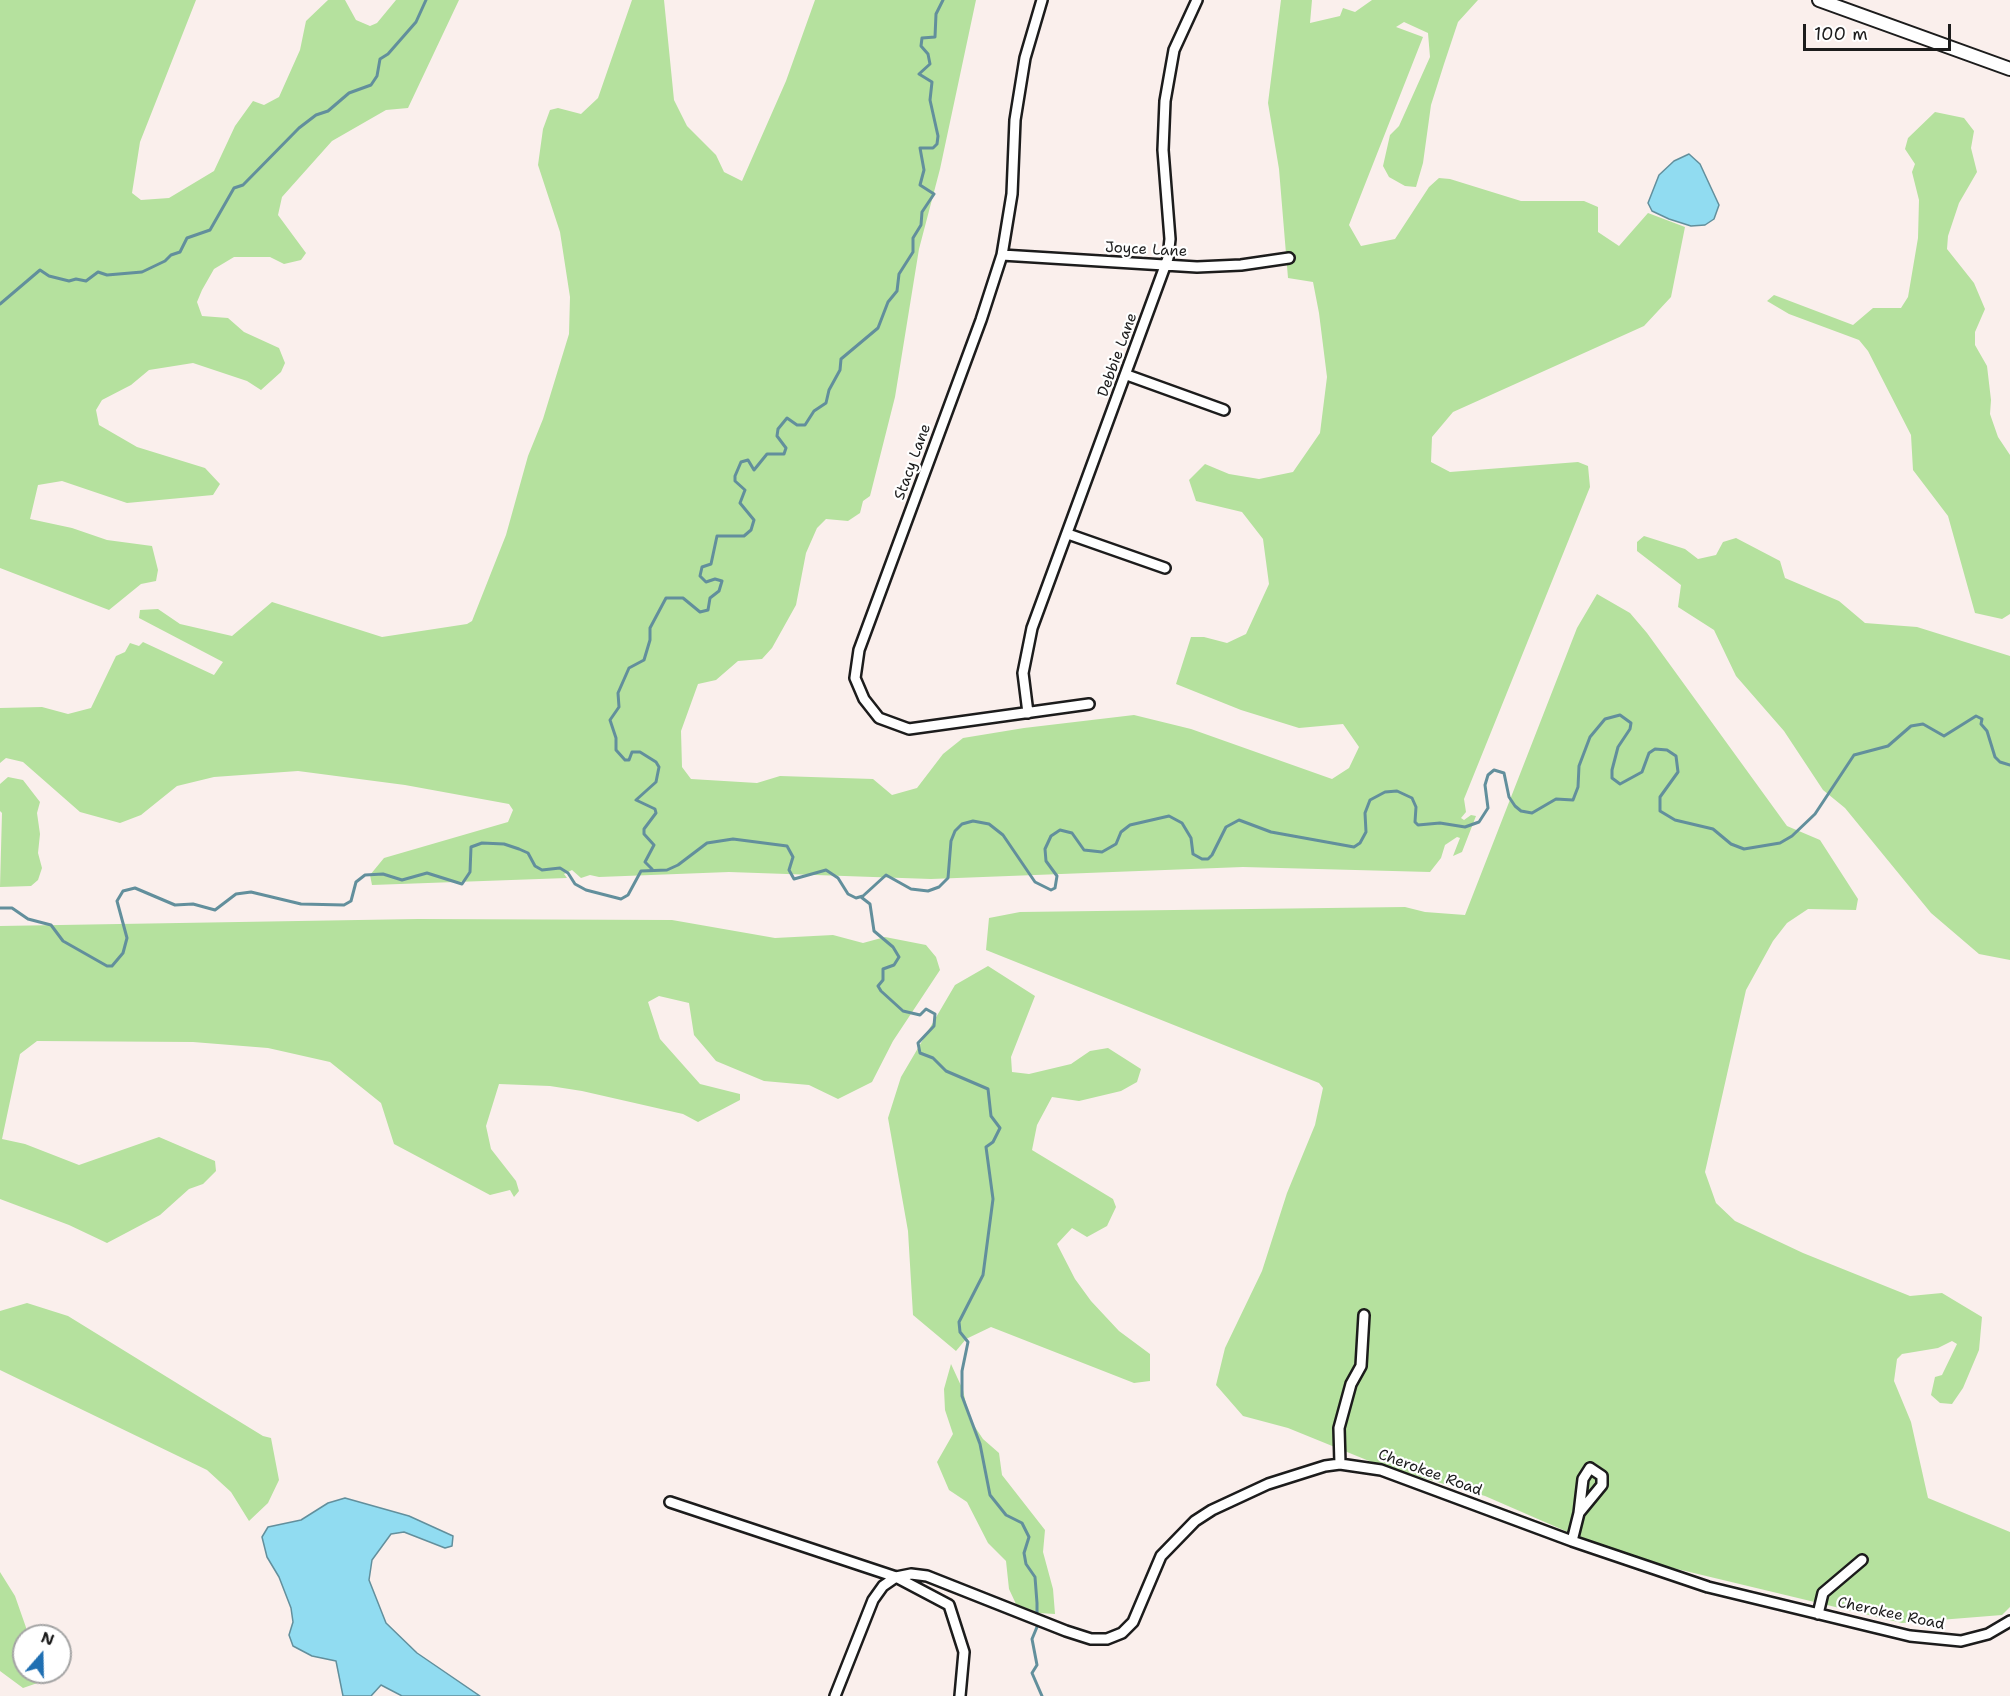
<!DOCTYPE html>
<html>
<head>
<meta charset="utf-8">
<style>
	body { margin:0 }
	#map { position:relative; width:2010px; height:1696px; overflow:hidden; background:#faefec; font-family:"Shantell Sans",sans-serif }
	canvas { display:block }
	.north { position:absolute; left:12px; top:1624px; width:60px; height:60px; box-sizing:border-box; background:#fff; border:2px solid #a4a4a4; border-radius:50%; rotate:20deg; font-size:16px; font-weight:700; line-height:24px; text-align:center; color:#1c1c1c }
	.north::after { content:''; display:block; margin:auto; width:21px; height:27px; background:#1f6fb2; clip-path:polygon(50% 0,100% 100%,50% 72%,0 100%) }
	.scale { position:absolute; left:1803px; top:24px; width:148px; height:27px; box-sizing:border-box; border:3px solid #1c1c1c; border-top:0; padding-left:8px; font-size:18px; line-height:21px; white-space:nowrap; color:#1c1c1c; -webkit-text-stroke:4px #fff; paint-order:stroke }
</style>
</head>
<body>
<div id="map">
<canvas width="2010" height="1696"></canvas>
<div class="north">N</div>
<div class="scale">100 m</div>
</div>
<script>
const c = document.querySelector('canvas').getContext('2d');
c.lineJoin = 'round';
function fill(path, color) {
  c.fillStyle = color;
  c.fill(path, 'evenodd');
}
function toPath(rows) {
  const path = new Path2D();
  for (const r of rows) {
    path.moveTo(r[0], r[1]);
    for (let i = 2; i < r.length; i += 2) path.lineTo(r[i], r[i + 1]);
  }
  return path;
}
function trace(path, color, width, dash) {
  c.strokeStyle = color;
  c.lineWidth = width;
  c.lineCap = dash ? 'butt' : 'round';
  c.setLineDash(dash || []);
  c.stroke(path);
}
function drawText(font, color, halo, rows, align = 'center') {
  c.font = font + ' "Shantell Sans",sans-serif';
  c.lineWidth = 4.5;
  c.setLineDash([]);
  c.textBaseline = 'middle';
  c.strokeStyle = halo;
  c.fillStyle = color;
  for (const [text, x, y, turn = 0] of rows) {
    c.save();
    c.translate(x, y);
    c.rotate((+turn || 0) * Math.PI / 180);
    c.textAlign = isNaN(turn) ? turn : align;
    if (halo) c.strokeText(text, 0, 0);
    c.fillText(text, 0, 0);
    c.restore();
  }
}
const green = toPath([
	[0,0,196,0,140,142,132,193,141,200,169,198,214,171,235,126,253,101,264,105,279,97,300,50,306,21,328,0,345,0,356,20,370,26,377,23,396,0,459,0,408,108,386,110,332,141,282,197,278,215,306,253,301,260,284,264,270,257,234,257,214,269,202,290,197,302,202,316,228,318,244,332,279,348,285,363,281,372,261,390,247,381,193,363,149,370,131,385,102,400,96,410,99,425,137,447,205,468,220,484,213,495,127,503,62,481,38,485,30,519,72,528,107,540,152,546,158,570,156,581,141,584,109,610,0,568],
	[632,0,664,0,674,100,687,126,716,155,724,172,742,181,786,81,815,0,976,0,940,169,919,249,895,397,870,496,863,501,860,513,848,521,826,519,817,528,806,553,796,605,772,648,762,659,738,661,716,680,698,684,681,731,682,767,691,779,757,783,780,776,873,779,892,795,917,788,943,754,963,738,1024,728,1134,715,1191,729,1332,779,1349,768,1359,747,1343,724,1299,728,1241,710,1176,684,1191,637,1204,637,1227,643,1246,634,1269,584,1263,539,1242,512,1196,501,1189,480,1205,464,1229,474,1259,479,1293,472,1320,433,1327,377,1319,313,1313,282,1288,278,1279,169,1268,103,1281,0,1312,0,1310,23,1340,16,1343,8,1355,12,1372,0,1478,0,1458,22,1444,64,1431,105,1423,163,1416,187,1405,186,1389,177,1383,166,1390,135,1399,126,1430,57,1428,33,1404,22,1396,27,1423,37,1349,225,1361,246,1395,239,1429,187,1439,178,1450,179,1521,201,1584,201,1598,207,1598,232,1619,246,1648,213,1685,227,1671,297,1644,326,1453,412,1432,437,1431,462,1450,472,1578,462,1588,466,1590,487,1464,799,1466,812,1461,818,1464,820,1471,815,1476,816,1462,852,1453,856,1460,838,1457,837,1445,845,1441,858,1430,872,1243,867,931,879,729,872,599,877,590,875,581,878,572,870,564,874,567,878,372,885,370,875,384,858,508,822,513,810,509,804,405,785,298,771,214,777,177,786,141,815,120,823,80,812,23,762,6,758,0,763,0,708,42,707,68,714,91,708,116,656,125,652,130,643,139,646,143,642,214,675,223,662,139,618,140,610,158,609,180,624,232,636,272,602,382,637,467,624,472,621,506,535,528,456,543,419,569,334,570,297,560,232,538,165,543,129,550,110,558,108,581,114,598,98],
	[1935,112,1964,118,1974,131,1971,148,1977,172,1959,203,1948,236,1947,249,1974,283,1985,309,1975,332,1975,345,1987,366,1991,400,1990,414,1998,437,2010,455,2010,614,2002,619,1975,613,1948,516,1913,470,1911,435,1868,351,1859,340,1789,314,1767,301,1774,295,1853,325,1873,308,1901,308,1908,297,1918,238,1919,200,1912,172,1915,164,1905,149,1908,138],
	[1644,536,1685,549,1698,559,1716,555,1723,542,1736,538,1780,561,1785,578,1839,601,1865,623,1917,627,2010,656,2010,960,1979,954,1931,913,1845,808,1823,790,1784,731,1736,676,1714,630,1678,607,1681,585,1637,551,1637,542],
	[1597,594,1630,613,1647,633,1787,826,1820,840,1858,899,1856,910,1808,909,1787,923,1773,941,1746,990,1705,1172,1716,1203,1735,1221,1803,1253,1910,1296,1942,1293,1982,1317,1979,1350,1963,1388,1952,1404,1940,1403,1931,1395,1935,1377,1942,1375,1957,1344,1952,1341,1938,1348,1902,1354,1897,1359,1894,1381,1911,1422,1928,1498,2010,1532,2010,1607,2002,1615,1902,1623,1623,1556,1485,1496,1379,1465,1288,1428,1243,1416,1216,1385,1225,1348,1262,1271,1287,1193,1315,1125,1323,1088,1319,1083,986,950,989,918,1020,912,1405,907,1425,912,1465,915,1577,628],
	[8,777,23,780,40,802,37,813,40,834,38,853,42,868,38,880,31,886,0,887,2,813,0,811,0,784],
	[418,919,672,920,775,938,833,935,863,943,885,937,926,945,936,957,940,970,893,1041,872,1082,838,1099,809,1085,764,1081,716,1061,694,1035,689,1003,659,996,648,1002,660,1039,700,1084,740,1094,740,1100,698,1122,683,1114,582,1091,550,1086,499,1084,486,1126,491,1149,516,1181,519,1191,514,1197,510,1190,490,1195,394,1144,381,1103,330,1062,268,1048,193,1042,37,1041,20,1054,2,1139,25,1144,79,1165,159,1137,215,1161,216,1171,203,1184,189,1189,160,1215,107,1243,69,1225,0,1199,0,926],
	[988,966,1035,996,1011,1057,1012,1072,1029,1074,1071,1064,1090,1051,1108,1048,1141,1069,1137,1082,1121,1091,1079,1101,1052,1097,1037,1125,1032,1150,1113,1199,1116,1207,1107,1226,1087,1237,1072,1228,1057,1244,1075,1279,1091,1301,1119,1331,1150,1354,1150,1381,1134,1383,991,1327,966,1339,956,1351,913,1315,908,1231,888,1118,901,1077,955,985],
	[27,1303,68,1316,214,1406,263,1436,271,1438,279,1480,268,1503,249,1521,231,1492,207,1470,0,1370,0,1311],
	[951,1364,963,1390,969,1418,983,1439,999,1453,1002,1475,1045,1530,1043,1552,1053,1589,1055,1614,1039,1613,1016,1604,1009,1589,1006,1561,988,1543,967,1502,949,1490,937,1462,953,1434,945,1410,944,1389],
	[0,1572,15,1596,29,1636,24,1636,24,1672,46,1672,49,1679,23,1688,0,1671]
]);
const water = toPath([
	[1689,154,1700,164,1719,205,1714,219,1705,225,1691,226,1669,219,1652,211,1648,203,1659,175,1674,161,1689,154],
	[345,1498,409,1516,453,1536,452,1546,445,1548,404,1532,391,1534,372,1560,369,1580,386,1623,417,1653,480,1696,402,1696,381,1685,371,1696,343,1696,336,1661,312,1656,293,1646,289,1635,293,1622,291,1608,279,1577,267,1557,262,1537,268,1527,301,1520,328,1503,345,1498]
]);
const stream = toPath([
	[0,304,40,270,49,276,69,281,76,279,86,281,98,272,107,275,142,272,165,261,171,255,180,252,187,238,210,230,234,188,243,185,299,128,316,115,328,111,349,93,371,85,377,76,380,59,388,54,416,22,426,0],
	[652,869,645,862,654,845,644,834,644,829,656,813,655,809,636,800,656,782,659,767,656,762,640,752,632,752,629,760,625,760,616,750,616,738,610,720,619,707,618,693,629,668,644,660,650,640,650,628,666,598,683,598,700,612,708,610,710,598,719,591,722,581,715,579,706,582,700,576,702,567,711,564,717,536,744,536,751,530,754,520,740,503,745,490,735,481,735,476,741,462,748,460,754,470,767,454,784,454,786,448,777,436,778,429,787,418,797,425,805,425,814,411,826,403,829,390,840,370,841,359,878,328,888,302,897,291,899,274,913,252,913,238,921,225,922,212,934,194,920,185,924,170,920,148,933,148,937,144,938,136,930,100,932,82,919,74,930,64,928,54,921,46,922,38,935,37,936,14,943,0],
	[861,897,870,904,874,931,893,947,899,957,894,965,883,969,883,980,878,986,881,991,903,1011,920,1015,926,1009,935,1014,934,1026,918,1043,920,1053,933,1058,946,1071,988,1089,991,1116,1000,1128,993,1142,986,1147,993,1199,983,1275,959,1322,960,1332,968,1342,962,1371,962,1396,980,1444,990,1495,1006,1515,1022,1523,1029,1537,1024,1553,1026,1564,1035,1577,1037,1603,1037,1627,1032,1639,1037,1665,1032,1673,1042,1696],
	[0,908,12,908,28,919,51,925,63,941,107,966,112,966,123,953,127,938,117,901,123,891,135,888,175,905,193,904,215,910,236,894,251,892,301,904,344,905,351,901,356,882,365,875,383,874,402,880,427,873,462,884,470,872,471,847,482,843,504,844,519,849,528,853,535,866,542,870,560,868,568,873,575,884,586,890,621,899,628,895,641,871,667,870,678,865,707,843,733,839,787,846,793,857,789,870,794,879,826,870,838,878,848,894,856,898,863,896,886,875,911,889,928,891,939,887,948,878,951,841,955,831,962,824,973,821,989,824,1003,835,1035,882,1051,890,1055,888,1057,876,1046,861,1045,849,1051,836,1060,830,1072,833,1084,850,1102,852,1116,844,1121,832,1130,825,1169,816,1182,823,1191,838,1193,854,1202,859,1208,859,1212,855,1226,827,1239,820,1271,832,1354,847,1360,843,1366,832,1365,813,1370,800,1385,792,1397,791,1412,798,1416,807,1415,822,1418,825,1440,823,1465,827,1479,822,1488,808,1485,785,1488,775,1494,770,1504,773,1509,797,1515,806,1521,811,1532,813,1556,799,1573,800,1578,787,1579,766,1590,737,1605,719,1620,715,1631,723,1630,729,1618,747,1612,770,1612,778,1620,784,1642,772,1649,753,1655,749,1667,750,1676,756,1678,772,1660,797,1660,811,1675,820,1713,829,1731,844,1744,849,1780,843,1792,836,1815,814,1854,755,1888,746,1911,726,1923,724,1944,736,1976,716,1982,719,1981,724,1987,731,1995,757,2000,762,2010,765]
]);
const street = toPath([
	[1042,0,1025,58,1015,120,1012,194,1002,255,981,320,859,650,855,678,864,699,879,718,909,729,1089,704],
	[1002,255,1197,267,1241,265,1289,258],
	[1127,375,1224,410],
	[1068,534,1165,568],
	[1028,713,1023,673,1032,628,1168,258,1170,239,1163,150,1165,101,1174,50,1197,0],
	[1340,1464,1339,1428,1351,1384,1361,1366,1364,1315],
	[1590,1468,1602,1476,1602,1485,1579,1513,1583,1479,1590,1468],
	[670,1502,896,1577,949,1605,964,1652,960,1696],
	[1572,1541,1579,1513],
	[1818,1614,1823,1593,1862,1560],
	[835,1696,873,1600,883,1586,896,1577,911,1574,927,1576,1066,1631,1091,1639,1107,1639,1122,1633,1133,1622,1161,1556,1195,1521,1212,1510,1268,1484,1325,1466,1340,1464,1381,1470,1572,1541,1708,1587,1910,1636,1961,1641,1988,1634,2010,1621]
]);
const secondary = toPath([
	[1819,0,2010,69]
]);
const streetNames = [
	["Joyce Lane",1146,250,3],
	["Debbie Lane",1118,355,-70],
	["Stacy Lane",913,462,-70],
	["Cherokee Road",1430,1473,20],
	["Cherokee Road",1891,1614,12]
];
fill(green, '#b5e19e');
fill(water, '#91dcf1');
trace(water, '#628f9c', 1.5);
trace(stream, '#628f9c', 3);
trace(street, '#1c1c1c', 14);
trace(secondary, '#1c1c1c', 16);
trace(street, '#fff', 9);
trace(secondary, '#fff', 12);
drawText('15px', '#1c1c1c', '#fff', streetNames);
</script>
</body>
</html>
